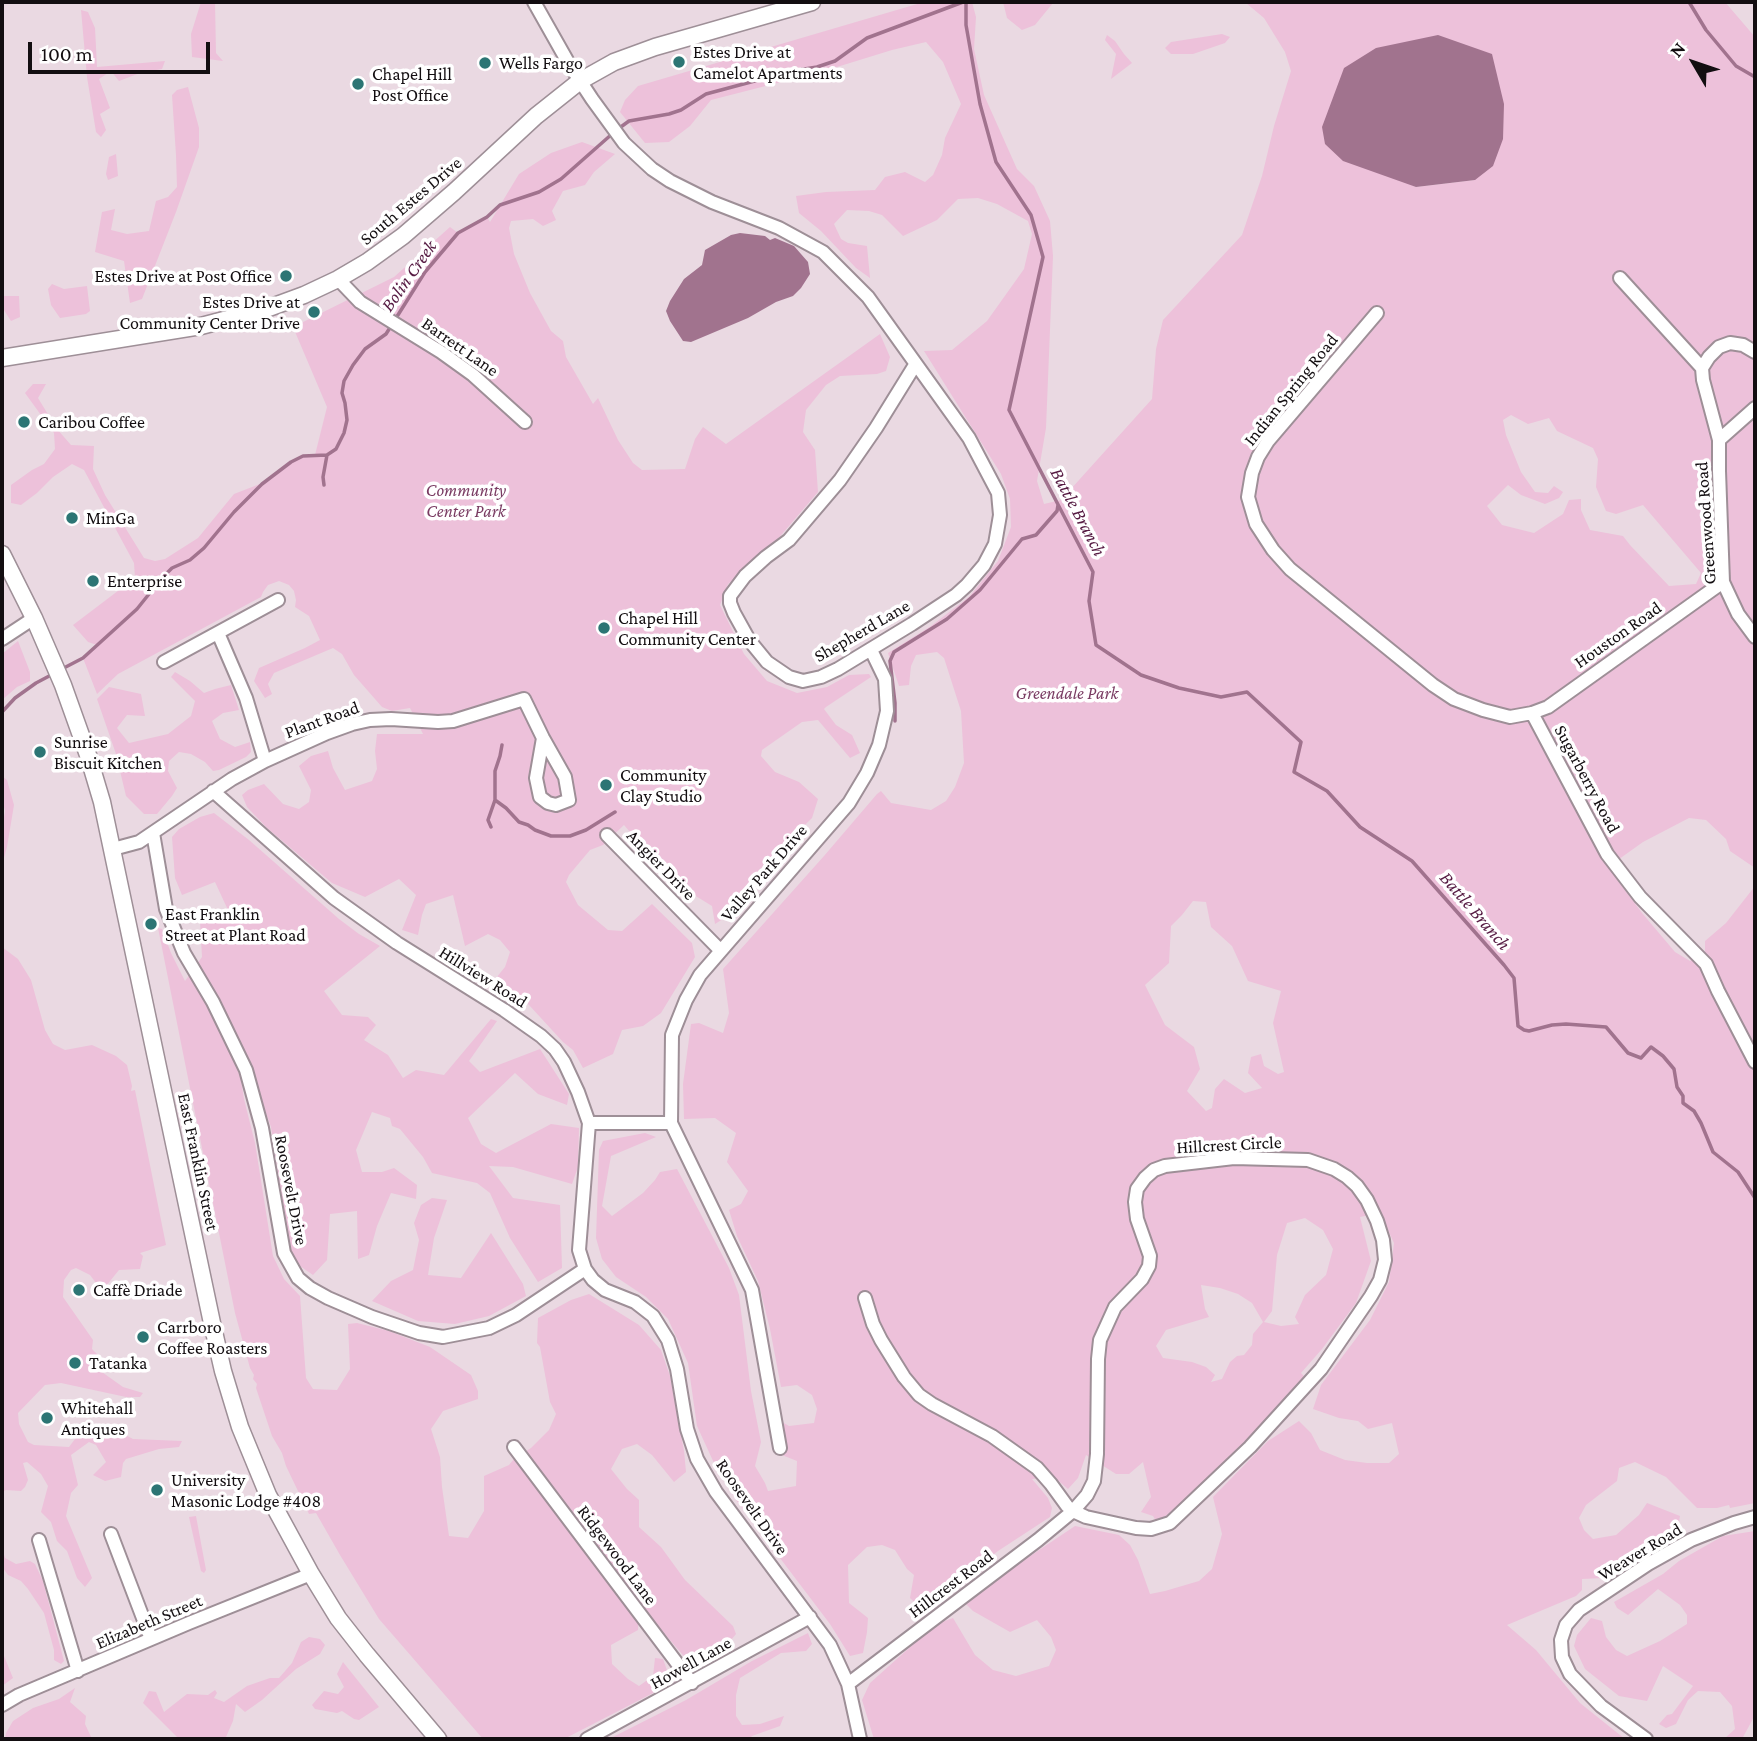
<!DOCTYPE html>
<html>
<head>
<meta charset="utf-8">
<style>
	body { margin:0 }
	#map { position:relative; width:1757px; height:1741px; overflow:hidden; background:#ead9e2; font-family:"Crimson Pro",serif }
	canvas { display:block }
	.frame { position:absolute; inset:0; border:4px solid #130e11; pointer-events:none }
	.north { position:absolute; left:1659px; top:28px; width:70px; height:70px; -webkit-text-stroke:5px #fff; paint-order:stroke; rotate:309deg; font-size:19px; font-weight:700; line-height:28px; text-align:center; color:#130e11 }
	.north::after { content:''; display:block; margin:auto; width:24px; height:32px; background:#130e11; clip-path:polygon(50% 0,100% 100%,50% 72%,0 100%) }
	.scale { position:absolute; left:28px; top:42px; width:182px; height:32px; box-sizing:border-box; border:4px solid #130e11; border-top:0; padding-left:9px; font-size:21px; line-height:24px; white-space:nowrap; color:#130e11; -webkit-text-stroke:5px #fff; paint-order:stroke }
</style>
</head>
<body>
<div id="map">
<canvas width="1757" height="1741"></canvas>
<div class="frame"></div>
<div class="north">N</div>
<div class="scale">100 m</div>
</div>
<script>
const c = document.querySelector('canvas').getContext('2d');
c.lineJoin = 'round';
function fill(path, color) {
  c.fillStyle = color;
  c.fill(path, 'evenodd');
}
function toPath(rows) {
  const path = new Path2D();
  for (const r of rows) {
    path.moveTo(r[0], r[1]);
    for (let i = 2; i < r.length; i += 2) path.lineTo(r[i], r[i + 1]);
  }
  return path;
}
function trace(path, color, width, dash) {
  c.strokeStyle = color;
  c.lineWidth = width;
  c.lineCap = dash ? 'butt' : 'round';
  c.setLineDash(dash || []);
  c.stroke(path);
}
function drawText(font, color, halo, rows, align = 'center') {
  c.font = font + ' "Crimson Pro",serif';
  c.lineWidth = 7;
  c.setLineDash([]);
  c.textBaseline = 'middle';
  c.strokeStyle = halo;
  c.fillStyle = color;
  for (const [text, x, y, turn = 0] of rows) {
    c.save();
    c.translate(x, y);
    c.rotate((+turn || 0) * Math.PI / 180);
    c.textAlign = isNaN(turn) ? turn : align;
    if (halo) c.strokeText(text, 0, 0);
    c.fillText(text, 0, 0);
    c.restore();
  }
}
const green = toPath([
	[201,2,215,2,216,53,223,61,192,57,191,34],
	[924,2,972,2,976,17,974,49,984,95,1017,169,1034,186,1050,221,1053,256,1046,428,1037,481,1044,504,1061,500,1152,399,1156,349,1163,320,1242,235,1262,176,1274,126,1291,71,1285,52,1264,18,1246,3,1219,4,1220,2,1725,2,1755,37,1755,868,1730,851,1726,839,1706,820,1689,818,1643,842,1608,867,1642,913,1675,952,1690,961,1705,951,1705,941,1726,923,1755,886,1755,1503,1730,1508,1729,1505,1717,1508,1697,1508,1666,1477,1635,1462,1619,1468,1617,1481,1586,1505,1579,1518,1584,1530,1593,1539,1616,1535,1639,1515,1647,1503,1680,1516,1677,1533,1636,1555,1603,1578,1582,1579,1582,1590,1576,1596,1507,1625,1536,1650,1580,1703,1625,1739,874,1739,862,1700,870,1683,936,1624,953,1618,975,1655,993,1670,1016,1676,1049,1666,1056,1650,1051,1637,1037,1620,1010,1632,973,1611,963,1601,1075,1526,1119,1535,1130,1545,1138,1560,1150,1594,1165,1591,1199,1581,1212,1569,1222,1534,1213,1497,1268,1441,1299,1421,1311,1433,1320,1450,1345,1460,1367,1463,1389,1463,1399,1454,1392,1423,1368,1429,1358,1421,1339,1418,1313,1409,1321,1385,1370,1320,1389,1282,1394,1243,1380,1213,1360,1217,1371,1261,1356,1303,1322,1349,1301,1373,1304,1376,1266,1420,1232,1456,1167,1515,1156,1521,1153,1516,1141,1512,1151,1497,1143,1462,1129,1474,1116,1474,1086,1455,1078,1478,1068,1489,1054,1477,1032,1479,1048,1498,1052,1508,1050,1517,998,1551,922,1609,910,1598,914,1575,907,1569,895,1550,882,1545,867,1547,848,1565,849,1603,868,1618,867,1632,863,1653,850,1656,830,1624,736,1500,714,1463,697,1426,688,1363,668,1319,646,1297,616,1277,602,1259,596,1238,599,1150,603,1141,645,1133,656,1137,611,1156,602,1206,612,1216,643,1193,655,1180,660,1172,677,1169,729,1268,739,1295,751,1391,761,1442,755,1466,765,1483,768,1491,796,1486,797,1461,782,1455,786,1445,782,1422,789,1426,814,1423,817,1409,812,1395,797,1385,781,1387,770,1329,758,1281,737,1236,729,1210,741,1204,748,1191,727,1162,736,1133,715,1118,684,1119,683,1084,691,1024,699,1023,723,1033,729,1013,723,969,824,856,877,794,881,791,891,803,931,810,946,801,955,787,964,763,961,711,944,658,937,652,916,655,911,666,909,685,899,686,888,653,931,626,969,597,998,561,1011,527,1010,499,1001,474,924,351,952,350,987,321,1024,269,1032,234,1028,221,997,204,978,198,958,199,937,220,903,236,882,215,869,211,847,210,834,224,841,239,848,243,867,246,870,278,856,268,821,231,799,213,796,196,826,192,875,190,885,177,905,172,925,182,933,175,942,155,945,138,961,104,943,62,926,42,892,50,824,71,711,100,690,126,669,142,645,143,620,112,625,100,638,86],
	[1325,144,1475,180,1416,187],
	[1511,415,1528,424,1549,418,1557,431,1593,448,1598,459,1596,487,1606,511,1616,514,1643,505,1701,573,1696,584,1669,586,1630,545,1623,536,1590,530,1581,510,1581,499,1569,500,1563,514,1534,533,1502,525,1487,506,1508,485,1521,495,1545,504,1559,498,1563,492,1554,486,1548,493,1535,492,1521,472,1506,435,1503,420],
	[1193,901,1206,902,1211,927,1232,946,1248,981,1281,991,1273,1023,1284,1072,1278,1074,1264,1066,1261,1054,1251,1057,1248,1073,1262,1088,1245,1093,1224,1079,1215,1089,1212,1108,1206,1111,1187,1091,1200,1069,1194,1047,1165,1025,1145,985,1169,963,1171,926,1182,915],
	[1305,1218,1323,1230,1333,1249,1326,1275,1305,1295,1295,1317,1299,1324,1281,1326,1264,1322,1272,1311,1277,1255,1287,1223],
	[1201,1285,1220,1288,1238,1294,1252,1303,1263,1322,1253,1334,1252,1345,1244,1355,1237,1356,1230,1362,1222,1379,1211,1382,1215,1375,1206,1367,1192,1362,1163,1358,1156,1346,1166,1330,1209,1317,1205,1309],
	[1003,2,1056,2,1053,3,1035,25,1022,30,1007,18],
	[81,10,88,12,95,28,97,67,165,61,162,69,140,73,119,81,111,71,99,79,110,108,100,114,106,130,101,137,96,132,87,77],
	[1222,34,1230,37,1225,43,1193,54,1171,54,1165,48,1171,42],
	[1107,35,1115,41,1124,54,1132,63,1111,79,1116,54,1105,40],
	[188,87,199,128,199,147,176,212,142,299,130,303,124,261,95,252,102,212,115,209,111,230,127,234,149,231,156,201,168,197,177,187,176,155,172,95,177,90],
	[582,142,615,154,594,172,585,185,563,191,552,211,556,220,543,226,533,219,511,221,509,228,514,254,530,293,551,331,563,341,566,357,593,404,598,398,618,440,633,463,642,470,685,469,695,439,703,427,726,444,880,334,890,357,886,371,877,374,840,376,826,385,806,410,803,432,815,450,818,492,765,554,728,584,720,605,744,654,767,681,797,693,827,687,849,675,869,674,871,677,826,707,824,709,836,725,852,735,860,753,850,758,818,720,802,722,762,750,761,756,775,772,799,782,818,799,812,818,754,875,753,886,737,910,715,924,712,906,673,882,624,825,603,845,590,850,569,875,566,882,578,905,608,930,622,931,652,904,692,943,695,957,661,1013,643,1026,622,1030,613,1054,583,1068,573,1050,563,1042,529,1005,496,978,505,967,510,952,500,940,488,934,465,946,453,895,426,904,422,915,418,935,402,930,416,895,399,879,365,897,332,883,267,828,247,807,242,795,248,790,264,784,283,804,299,809,309,802,311,790,299,766,311,756,328,751,333,768,345,790,372,781,377,769,375,751,377,734,423,734,410,708,392,711,382,707,354,675,342,654,333,648,274,673,268,684,272,694,265,698,254,681,259,668,305,648,320,640,309,616,295,607,296,600,294,591,289,585,279,581,268,585,263,592,261,597,118,674,97,694,83,658,97,645,88,642,73,625,135,578,134,563,84,470,72,464,53,477,37,493,21,505,11,503,11,485,32,470,44,464,55,449,54,433,25,393,33,384,46,384,38,398,57,429,71,445,94,446,93,469,105,495,144,558,155,561,165,559,198,538,234,494,265,482,291,462,303,456,315,455,327,407,293,327,394,277,450,227,458,233,487,217,490,222,519,174,551,153],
	[116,154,118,176,108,180,106,174,109,157],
	[52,284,64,289,87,286,90,311,86,314,60,318,51,305,48,289],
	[2,296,19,296,20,317,11,321,2,307],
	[18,641,30,672,30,681,17,687,2,700,2,654],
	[175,672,190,681,204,693,215,689,231,685,239,710,223,713,212,721,220,739,235,747,250,742,251,752,246,757,219,770,213,771,205,762,191,754,179,752,169,761,168,771,177,788,172,796,157,814,144,814,126,796,116,754,97,699,109,687,141,694,145,716,127,715,117,728,129,743,168,734,191,716,195,701,171,677],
	[2,776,7,780,14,805,7,847,2,865,2,829,5,811,2,799],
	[214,813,249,840,339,919,359,934,380,946,324,991,342,1015,368,1017,376,1025,364,1040,388,1055,403,1078,416,1070,444,1075,491,1019,497,1021,469,1061,480,1072,540,1049,569,1094,567,1105,538,1094,515,1073,468,1118,481,1144,496,1153,551,1124,579,1128,578,1167,572,1184,513,1167,489,1166,513,1198,560,1205,562,1268,538,1282,510,1238,490,1193,477,1183,432,1173,423,1157,400,1129,392,1126,390,1118,372,1112,356,1150,362,1172,382,1172,394,1168,417,1185,416,1199,391,1193,377,1226,369,1255,358,1259,357,1211,330,1214,327,1260,313,1275,297,1264,290,1249,271,1127,252,1075,240,1074,244,1099,255,1143,273,1256,284,1279,300,1296,306,1378,313,1389,337,1390,350,1369,348,1324,357,1323,389,1331,430,1347,471,1375,478,1391,478,1399,443,1411,431,1429,440,1457,442,1487,449,1536,468,1538,484,1511,484,1476,509,1465,514,1459,531,1448,549,1430,556,1414,550,1402,540,1347,537,1343,538,1318,571,1300,589,1294,639,1325,661,1350,670,1376,684,1451,686,1472,674,1482,652,1455,637,1444,622,1449,611,1469,627,1489,639,1500,639,1527,661,1547,685,1580,733,1626,736,1634,726,1646,688,1661,639,1604,638,1630,611,1645,612,1664,628,1679,639,1686,653,1676,655,1658,663,1659,668,1673,653,1693,564,1739,483,1739,379,1619,340,1555,316,1513,309,1514,286,1466,282,1453,272,1436,256,1388,257,1384,253,1379,254,1375,250,1368,235,1313,158,928,162,929,171,953,185,981,202,957,200,921,228,910,215,882,182,895,175,878,172,837,179,829,200,817],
	[2,947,18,959,31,980,45,1030,53,1044,65,1050,92,1045,116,1056,127,1065,132,1086,131,1091,135,1090,166,1245,140,1253,143,1256,140,1269,119,1270,102,1291,90,1275,76,1268,71,1270,64,1280,63,1297,93,1340,92,1349,98,1355,92,1365,123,1387,143,1393,140,1397,126,1397,61,1383,45,1385,18,1413,19,1424,28,1442,34,1445,69,1447,75,1439,94,1424,112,1428,133,1439,182,1441,179,1447,159,1449,126,1459,123,1463,121,1477,105,1481,93,1475,106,1462,96,1445,89,1442,71,1455,78,1485,71,1493,66,1516,92,1578,85,1587,77,1578,67,1551,57,1541,51,1522,41,1512,48,1486,41,1474,27,1462,23,1463,28,1480,25,1487,21,1491,6,1490,2,1492],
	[432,1198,447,1200,434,1238,428,1275,461,1278,491,1233,523,1284,526,1296,489,1316,455,1324,418,1321,372,1301,391,1281,413,1270,419,1240,414,1223,421,1205],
	[196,1516,206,1570,204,1573,201,1571,189,1517],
	[1755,1531,1755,1715,1742,1739,1724,1739,1735,1729,1732,1706,1720,1692,1698,1691,1688,1700,1676,1724,1666,1728,1659,1724,1667,1715,1672,1714,1693,1686,1663,1666,1647,1701,1619,1696,1585,1669,1574,1646,1577,1635,1591,1618,1602,1621,1606,1637,1616,1650,1627,1656,1660,1641,1687,1624,1687,1615,1680,1605,1658,1589,1628,1615,1617,1608,1614,1602,1663,1574,1679,1561,1723,1536],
	[2,1548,5,1558,16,1564,30,1561,35,1564,43,1581,64,1661,61,1664,54,1660,54,1650,44,1613,28,1589,21,1581,8,1575,2,1567],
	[808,1633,812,1644,806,1651,781,1653,740,1678,736,1695,736,1716,742,1725,760,1724,784,1716,780,1726,752,1736,749,1739,609,1739,686,1700,752,1661],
	[309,1637,320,1639,325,1645,320,1654,296,1669,262,1700,245,1712,236,1704,233,1721,226,1737,228,1739,179,1739,143,1703,149,1691,156,1692,164,1712,187,1694,208,1695,215,1690,217,1693,214,1698,224,1702,247,1686,270,1678,279,1678,292,1663,301,1642],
	[2,1651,13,1678,2,1686],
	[343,1662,379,1707,359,1720,354,1719,342,1711,337,1713,315,1709,312,1705,324,1691,338,1694,344,1687,337,1674],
	[75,1688,70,1702,86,1716,85,1724,92,1739,5,1739,6,1733,13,1721,33,1708,59,1699]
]);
const water = toPath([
	[1438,35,1492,54,1504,104,1503,139,1493,166,1475,180,1416,187,1343,161,1325,144,1322,127,1344,68,1376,48],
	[740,233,765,236,770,240,775,238,794,246,808,262,810,274,801,288,793,296,776,302,748,318,691,342,683,341,670,321,666,311,670,301,684,279,702,265,705,250,731,235]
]);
const stream = toPath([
	[966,2,966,25,980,104,996,162,1031,215,1043,257,1009,410,1093,572,1089,601,1096,645,1141,675,1179,688,1221,697,1247,692,1301,742,1294,772,1327,791,1360,827,1412,861,1504,965,1514,978,1518,1026,1524,1030,1529,1031,1552,1025,1566,1024,1606,1027,1628,1053,1641,1058,1651,1047,1663,1056,1674,1069,1677,1087,1683,1096,1683,1103,1694,1111,1701,1123,1713,1152,1738,1172,1755,1198],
	[1689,2,1706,30,1736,66,1755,77],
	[618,129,629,121,669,114,681,110,706,94,792,71,817,67,835,61,867,38,963,2],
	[324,485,323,477,327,455],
	[60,670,83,658,137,609,161,579,172,568,190,560,204,548,234,512,262,484,291,462,303,456,327,455,336,449,344,433,347,420,345,403,342,393,344,381,353,365,365,349,386,334,425,272,458,233,487,217,500,205,539,192,561,179,612,134],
	[2,712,15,698,36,683,53,674],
	[895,721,895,703,890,661,894,652,947,619,980,590,1022,539,1036,535,1057,511,1058,505],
	[502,745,500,756,495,771,495,800,506,808,519,822,528,825,535,830,551,836,570,836,586,830,615,812],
	[491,827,488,820,495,800]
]);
const minor = toPath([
	[534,2,569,64,592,99,624,143,652,169,670,181,712,202,779,228,823,252,868,297,969,438,998,493,1000,515,995,544,984,565,967,585,956,595,912,624,838,669,821,677,803,681,789,677,767,662,749,640,734,613,730,603,730,596,745,576,766,557,789,540,840,480,876,428,915,365],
	[1620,278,1702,368,1703,380,1719,440],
	[338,279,360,302,441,352,473,375,525,422],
	[1377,313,1268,441,1258,457,1252,473,1248,497,1256,524,1273,550,1290,569,1433,685,1454,699,1483,710,1510,717,1532,713,1548,707,1723,582],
	[1702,368,1709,357,1719,347,1730,343,1743,345,1755,352],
	[1755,408,1719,440,1719,471,1723,582,1738,614,1755,637],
	[218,633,246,698,265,761],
	[2,639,34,618],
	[164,662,278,600],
	[1532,713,1607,854,1640,897,1706,964,1718,991,1755,1062],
	[213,791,334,898,397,943,504,1010,541,1036,555,1049,564,1062,578,1092,589,1123,579,1250,585,1269,593,1280,605,1290,635,1302,653,1316,668,1340,677,1369,687,1429,697,1459,716,1492,830,1645,848,1684,860,1739],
	[153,833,166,909,184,953,213,1002,246,1070,262,1128,284,1253,298,1278,310,1288,328,1298,372,1317,419,1333,443,1337,489,1328,516,1315,585,1269],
	[607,835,720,950],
	[113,849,139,842,232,779,265,761,327,733,352,724,370,720,391,719,438,722,453,721,524,699,543,738,565,777,569,800,556,805,548,803,540,797,536,778,543,738],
	[589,1123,671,1123],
	[1234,1158,1308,1160,1334,1169,1347,1177,1357,1186,1367,1200,1377,1221,1383,1240,1385,1260,1380,1280,1371,1296,1321,1369,1250,1447,1170,1523,1151,1529,1136,1528,1086,1517,1073,1511,1087,1495,1094,1481,1097,1454,1098,1359,1100,1340,1115,1307,1142,1279,1149,1266,1150,1256,1137,1219,1135,1202,1137,1189,1145,1178,1154,1170,1165,1166,1234,1158],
	[514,1447,692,1683],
	[780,1448,752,1290,671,1123,672,1035,686,1000,700,975,849,803,867,773,879,745,887,711,885,679,871,650],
	[111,1534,151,1639],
	[39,1540,78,1671],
	[848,1684,1038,1540,1073,1511,1067,1506,1051,1484,1037,1468,992,1436,932,1404,919,1395,904,1377,881,1340,873,1324,865,1298],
	[2,1705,19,1695,189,1623,311,1574],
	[587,1739,810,1617],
	[1646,1739,1601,1706,1570,1674,1562,1657,1561,1640,1566,1625,1579,1610,1648,1564,1691,1540,1734,1523,1755,1517]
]);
const major = toPath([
	[2,358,201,326,266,309,304,295,338,279,367,262,403,236,454,192,536,116,580,81,614,62,655,47,812,2],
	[2,554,34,618,63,685,88,755,102,802,212,1323,223,1371,240,1427,268,1495,311,1574,338,1618,367,1655,438,1739]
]);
const markers = [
	[679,62,7,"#2c7574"],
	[485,63,7,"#2c7574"],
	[358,84,7,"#2c7574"],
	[286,276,7,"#2c7574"],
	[314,312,7,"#2c7574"],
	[24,422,7,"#2c7574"],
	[72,518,7,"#2c7574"],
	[93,581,7,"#2c7574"],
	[604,628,7,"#2c7574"],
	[40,752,7,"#2c7574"],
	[606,785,7,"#2c7574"],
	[151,924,7,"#2c7574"],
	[79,1290,7,"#2c7574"],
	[143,1337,7,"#2c7574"],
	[75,1363,7,"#2c7574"],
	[47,1418,7,"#2c7574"],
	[157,1490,7,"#2c7574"]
];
const poiNames = [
	["Estes Drive at",693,52],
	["Camelot Apartments",693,73],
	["Wells Fargo",499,63],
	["Chapel Hill",372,74],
	["Post Office",372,95],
	["Estes Drive at Post Office",272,276,"right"],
	["Estes Drive at",300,302,"right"],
	["Community Center Drive",300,323,"right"],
	["Caribou Coffee",38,422],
	["MinGa",86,518],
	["Enterprise",107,581],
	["Chapel Hill",618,618],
	["Community Center",618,639],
	["Sunrise",54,742],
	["Biscuit Kitchen",54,763],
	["Community",620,775],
	["Clay Studio",620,796],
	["East Franklin",165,914],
	["Street at Plant Road",165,935],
	["Caffè Driade",93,1290],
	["Carrboro",157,1327],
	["Coffee Roasters",157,1348],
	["Tatanka",89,1363],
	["Whitehall",61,1408],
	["Antiques",61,1429],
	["University",171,1480],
	["Masonic Lodge #408",171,1501]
];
const streetNames = [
	["South Estes Drive",411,201,-40],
	["Barrett Lane",460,347,35],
	["Indian Spring Road",1291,390,-51],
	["Greenwood Road",1706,523,-94],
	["Shepherd Lane",862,631,-30],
	["Houston Road",1618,635,-35],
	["Plant Road",322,720,-20],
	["Sugarberry Road",1587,779,62],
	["Angier Drive",661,865,46],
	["Valley Park Drive",764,873,-49],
	["Hillview Road",483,977,32],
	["Hillcrest Circle",1229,1145,-3],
	["East Franklin Street",198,1162,78],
	["Roosevelt Drive",291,1190,79],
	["Roosevelt Drive",752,1507,55],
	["Weaver Road",1640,1552,-31],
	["Ridgewood Lane",617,1555,53],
	["Hillcrest Road",951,1584,-37],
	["Elizabeth Street",149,1622,-23],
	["Howell Lane",691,1663,-29]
];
const parkNames = [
	["Community",466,490],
	["Center Park",466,511],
	["Greendale Park",1067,693]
];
const waterNames = [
	["Bolin Creek",409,276,-55],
	["Battle Branch",1078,512,62],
	["Battle Branch",1475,911,49]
];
fill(green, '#edc1da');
fill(water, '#a1738e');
trace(stream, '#a1738e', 3.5);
trace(minor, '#9e8f97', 16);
trace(major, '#9e8f97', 19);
trace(minor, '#fff', 12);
trace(major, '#fff', 16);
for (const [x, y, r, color] of markers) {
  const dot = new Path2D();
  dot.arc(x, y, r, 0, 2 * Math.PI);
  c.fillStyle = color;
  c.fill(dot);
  trace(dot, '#fff', 2.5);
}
drawText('18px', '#130e11', '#fff', poiNames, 'left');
drawText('18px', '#130e11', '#fff', streetNames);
drawText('italic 18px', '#7a3c63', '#fff', parkNames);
drawText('italic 19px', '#561b43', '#fff', waterNames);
</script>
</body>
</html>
